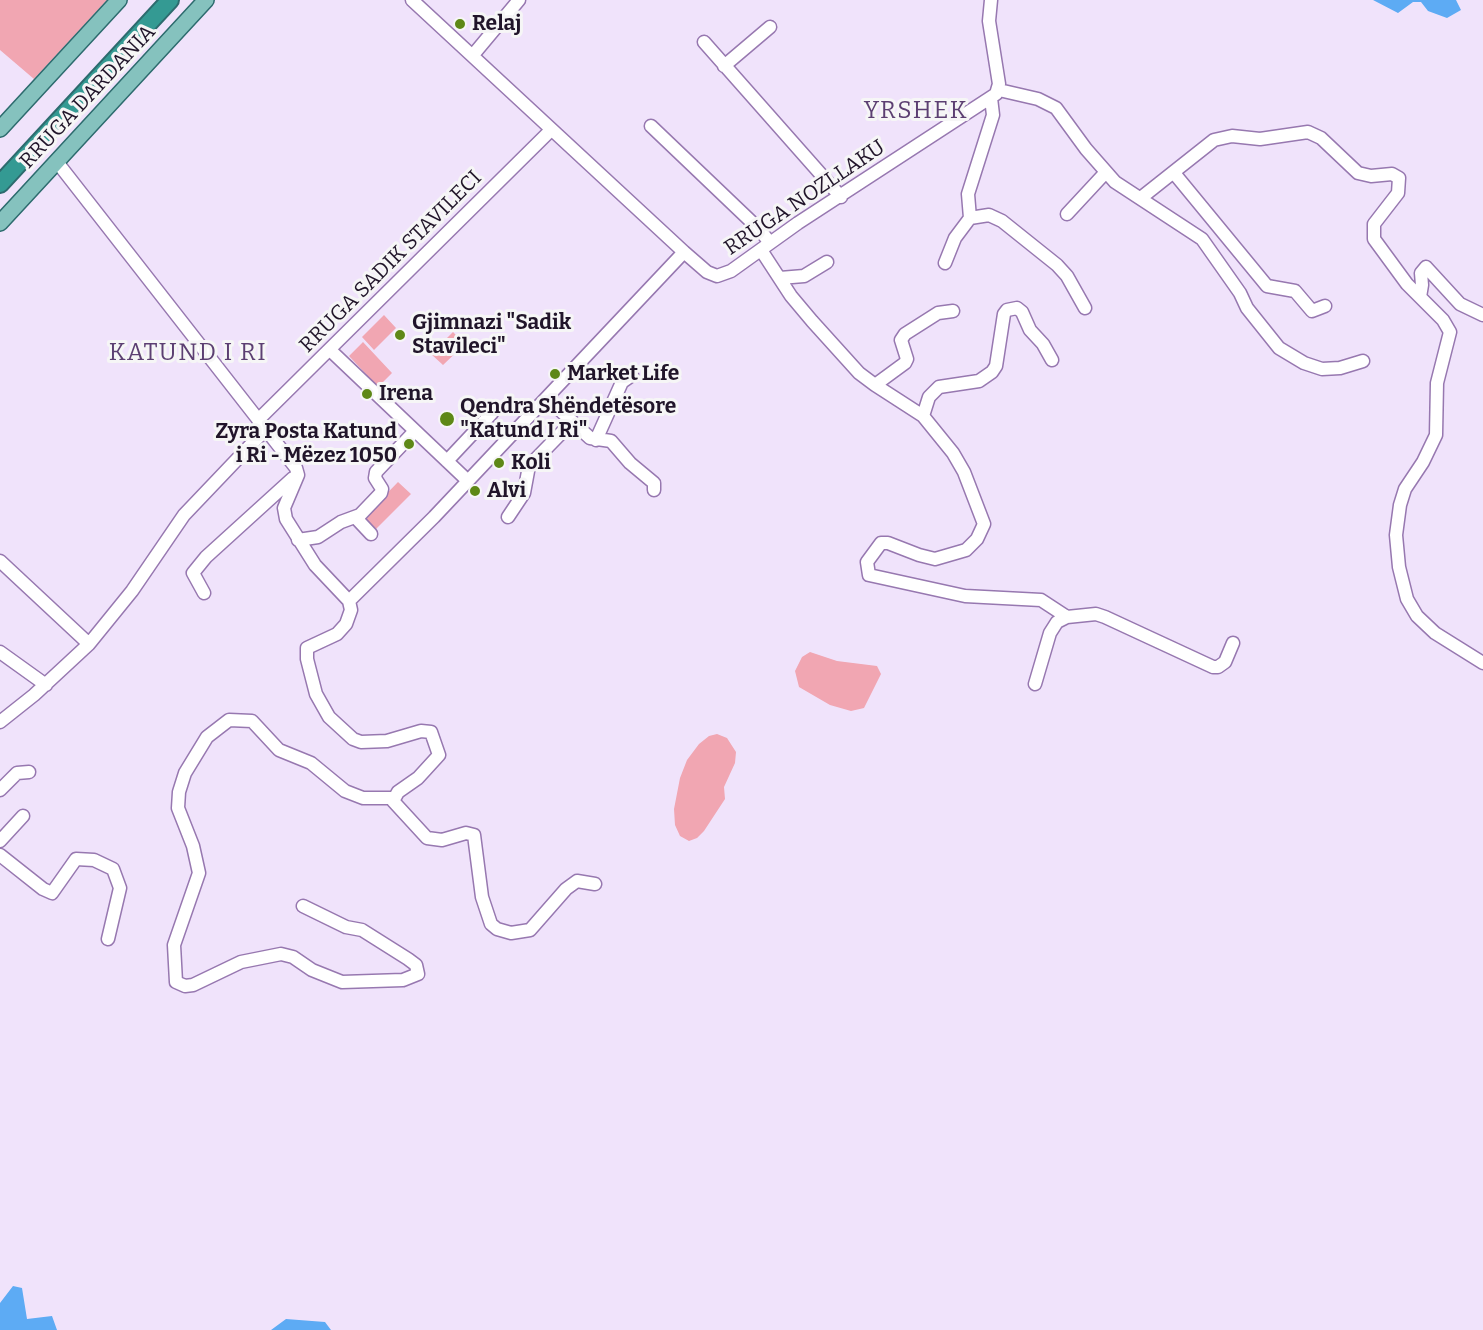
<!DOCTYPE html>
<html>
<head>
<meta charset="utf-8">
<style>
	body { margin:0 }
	canvas { display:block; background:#f0e3fb }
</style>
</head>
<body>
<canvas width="1483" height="1330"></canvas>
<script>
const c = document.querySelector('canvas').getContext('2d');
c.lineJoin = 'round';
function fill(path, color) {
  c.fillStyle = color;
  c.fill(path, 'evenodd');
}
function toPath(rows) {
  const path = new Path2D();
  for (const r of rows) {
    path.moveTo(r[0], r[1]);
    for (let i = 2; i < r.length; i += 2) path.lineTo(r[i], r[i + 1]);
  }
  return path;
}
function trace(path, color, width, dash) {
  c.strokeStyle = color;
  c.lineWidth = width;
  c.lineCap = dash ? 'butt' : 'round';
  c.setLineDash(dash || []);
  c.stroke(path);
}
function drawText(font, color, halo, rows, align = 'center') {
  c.font = font + ' Bitter,serif';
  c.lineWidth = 6;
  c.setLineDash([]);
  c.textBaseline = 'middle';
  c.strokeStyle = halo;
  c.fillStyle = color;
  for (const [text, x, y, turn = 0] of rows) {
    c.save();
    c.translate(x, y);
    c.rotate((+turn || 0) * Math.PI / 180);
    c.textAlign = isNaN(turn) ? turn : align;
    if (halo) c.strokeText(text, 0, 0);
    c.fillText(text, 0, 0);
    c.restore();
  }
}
const green = toPath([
	[0,0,107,0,34,79,0,50],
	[384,315,396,328,374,350,362,337],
	[453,332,465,344,443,365,431,354],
	[363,342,392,373,378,387,349,356],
	[398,482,411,494,373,532,361,520],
	[810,652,837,661,877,666,881,674,864,708,851,711,830,705,799,687,795,671,802,657],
	[717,734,727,738,736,752,735,763,724,787,725,799,704,831,697,838,689,841,680,836,675,825,674,809,680,778,687,760,699,744,709,736]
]);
const water = toPath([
	[1373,0,1456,0,1461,10,1447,18,1428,11,1421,2,1413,2,1398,13],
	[13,1286,22,1288,27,1319,52,1316,57,1330,0,1330,0,1303],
	[286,1319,325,1322,331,1330,271,1330]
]);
const minor = toPath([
	[412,0,684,252,707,272,717,276,731,271,798,223,996,94,999,84,989,21,991,0],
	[704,42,841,197],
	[473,55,519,0],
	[724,66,770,27],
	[999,90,1038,99,1056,108,1086,149,1115,182,1202,239,1240,293,1247,308,1279,348,1304,363,1322,369,1340,368,1363,361],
	[651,126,760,230,770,243],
	[57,162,296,468,298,475,284,508,286,519,315,565,349,601,351,610,346,624,337,634,307,648,307,659,316,694,329,717,353,739,361,742,387,741,421,731,431,732,439,755,418,778,398,792,393,801,427,838,442,840,466,833,474,835,482,897,491,924,497,929,511,933,530,930,566,889,577,881,595,884],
	[1174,173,1267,286,1295,291,1312,311,1325,306],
	[1142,197,1214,140,1232,136,1260,139,1308,132,1321,138,1358,173,1371,176,1392,174,1399,178,1398,193,1374,224,1374,239,1407,284,1443,320,1450,332,1437,383,1436,435,1423,462,1405,489,1400,505,1396,535,1399,567,1407,599,1417,616,1435,633,1483,663],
	[1067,214,1106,172],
	[970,218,989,215,1002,221,1057,265,1067,276,1085,308],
	[761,250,791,296,812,321,859,373,875,385,905,363,907,359,901,340,905,334,938,313,953,311],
	[945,263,955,238,970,218,968,194,993,115,991,98],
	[780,278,804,276,827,262],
	[1420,297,1422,285,1421,273,1426,267,1460,304,1483,315],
	[330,350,468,481],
	[875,385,923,416,953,453,964,472,984,524,977,539,966,550,935,559,919,555,888,543,881,543,867,562,869,575,965,596,1041,600,1067,617],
	[547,398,590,438,611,441,630,463,654,483,654,490],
	[923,416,929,397,939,387,979,381,992,372,996,366,1004,314,1007,310,1017,308,1022,312,1030,330,1043,344,1052,360],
	[258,420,550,131],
	[596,440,622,382,632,375],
	[447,461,492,413],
	[508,517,524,493,529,466,572,422],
	[356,518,371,534],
	[298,540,318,537,341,522,360,515,381,493,382,489,375,478,376,472,415,431],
	[0,561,89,644],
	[204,593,193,573,206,557,293,478],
	[349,601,434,517,684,252],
	[0,652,46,685],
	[1035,684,1050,633,1057,622,1067,617,1096,614,1105,617,1213,667,1218,667,1225,662,1233,643],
	[0,722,34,695,89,644,132,591,184,515,265,430],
	[0,790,17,773,29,772],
	[0,841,23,816],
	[0,855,43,889,52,893,76,859,94,860,113,869,120,888,108,939],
	[303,906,346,927,362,930,408,959,416,965,418,974,403,980,342,982,312,970,293,957,281,954,241,962,193,985,185,986,176,982,174,945,199,873,193,846,178,808,179,792,185,773,207,737,229,720,252,721,279,750,311,763,345,791,363,798,394,798]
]);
const major = toPath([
	[0,129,119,0],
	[0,223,206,0]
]);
const highway = toPath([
	[0,184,170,0]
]);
const markers = [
	[460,24,6,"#5e8816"],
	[400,335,6,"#5e8816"],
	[555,374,6,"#5e8816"],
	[367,394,6,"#5e8816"],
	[447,419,8,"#5e8816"],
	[409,444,6,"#5e8816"],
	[499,463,6,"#5e8816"],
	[475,491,6,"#5e8816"]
];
const poiNames = [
	["Relaj",472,24],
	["Gjimnazi \"Sadik",412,323],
	["Stavileci\"",412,347],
	["Market Life",567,374],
	["Irena",379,394],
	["Qendra Shëndetësore",460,407],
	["\"Katund I Ri\"",460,431],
	["Zyra Posta Katund",397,432,"right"],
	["i Ri - Mëzez 1050",397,456,"right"],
	["Koli",511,463],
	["Alvi",487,491]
];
const streetNames = [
	["RRUGA DARDANIA",88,97,-47],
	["RRUGA NOZLLAKU",805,198,-34],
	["RRUGA SADIK STAVILECI",391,262,-45]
];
const quarterNames = [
	["YRSHEK",916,111],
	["KATUND I RI",188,353]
];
fill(green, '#f1a6b2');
fill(water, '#5dabf4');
trace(minor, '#9778b0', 15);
trace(major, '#2d6b6e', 18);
trace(highway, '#2d6b6e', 20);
trace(minor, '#fff', 12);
trace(major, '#85c2be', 15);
trace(highway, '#349a93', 16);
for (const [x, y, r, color] of markers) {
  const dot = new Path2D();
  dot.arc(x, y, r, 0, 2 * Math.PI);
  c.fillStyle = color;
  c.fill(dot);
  trace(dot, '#f6f6f6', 2);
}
drawText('bold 21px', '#21152a', '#f6f6f6', poiNames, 'left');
drawText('21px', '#21152a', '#f6f6f6', streetNames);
c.letterSpacing = '1.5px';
drawText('24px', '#5c3f72', '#f6f6f6', quarterNames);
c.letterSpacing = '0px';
</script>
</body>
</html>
